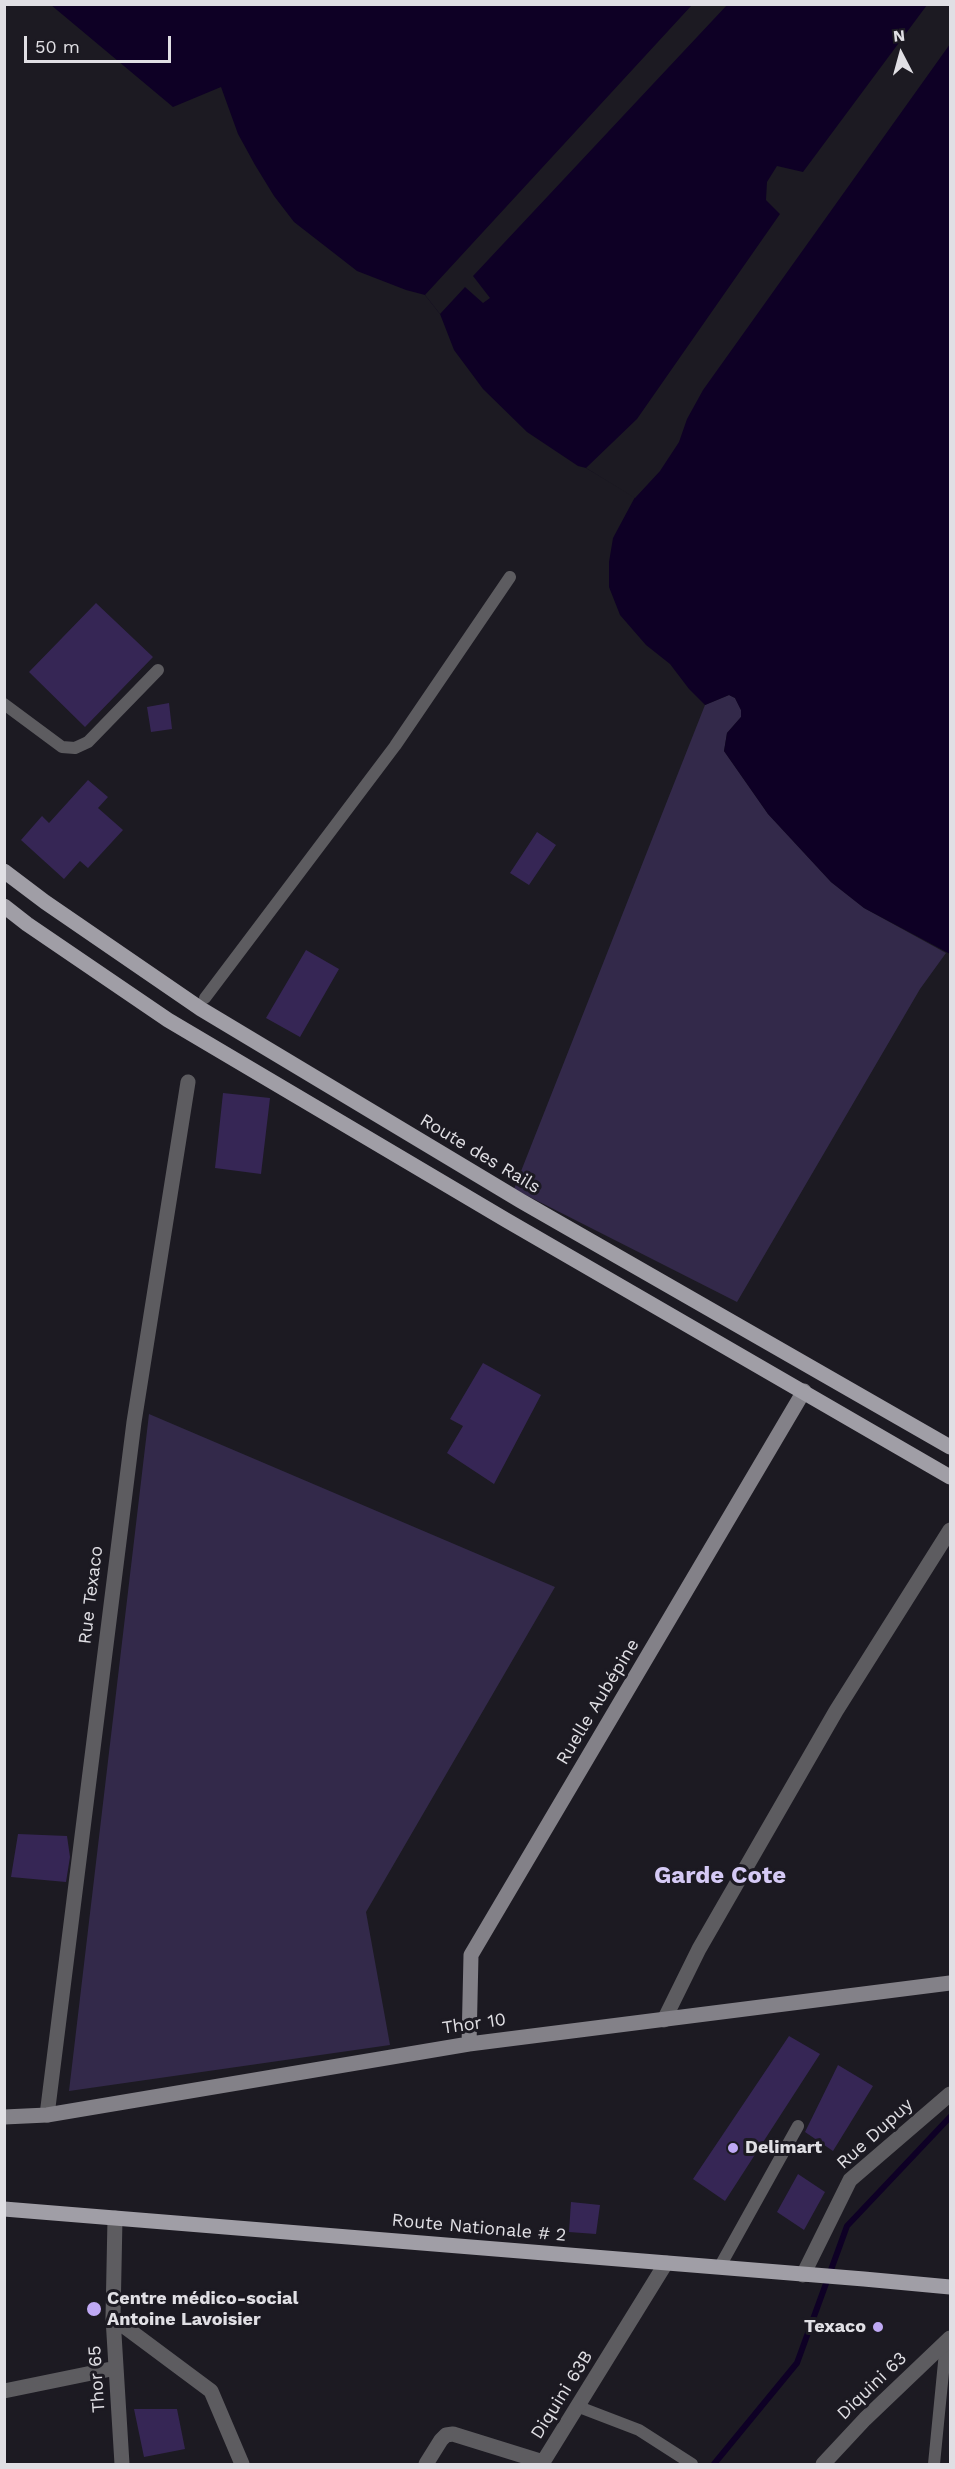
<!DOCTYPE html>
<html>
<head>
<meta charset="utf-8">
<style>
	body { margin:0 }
	#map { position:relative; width:955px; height:2469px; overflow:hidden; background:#1c1a22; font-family:"Work Sans",sans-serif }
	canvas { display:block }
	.frame { position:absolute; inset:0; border:6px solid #e0dfe4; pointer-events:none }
	.north { position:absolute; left:871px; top:24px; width:60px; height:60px; -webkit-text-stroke:4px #1c1a22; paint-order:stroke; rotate:354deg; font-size:16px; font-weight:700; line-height:24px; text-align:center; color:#e0dfe4 }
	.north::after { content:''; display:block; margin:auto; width:21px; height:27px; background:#e0dfe4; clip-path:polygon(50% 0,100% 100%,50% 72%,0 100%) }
	.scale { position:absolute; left:24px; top:36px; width:147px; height:27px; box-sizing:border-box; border:3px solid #e0dfe4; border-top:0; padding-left:8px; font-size:18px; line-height:21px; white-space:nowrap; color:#e0dfe4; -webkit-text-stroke:4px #1c1a22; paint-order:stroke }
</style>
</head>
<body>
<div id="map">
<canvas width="955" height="2469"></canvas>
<div class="frame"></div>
<div class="north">N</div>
<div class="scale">50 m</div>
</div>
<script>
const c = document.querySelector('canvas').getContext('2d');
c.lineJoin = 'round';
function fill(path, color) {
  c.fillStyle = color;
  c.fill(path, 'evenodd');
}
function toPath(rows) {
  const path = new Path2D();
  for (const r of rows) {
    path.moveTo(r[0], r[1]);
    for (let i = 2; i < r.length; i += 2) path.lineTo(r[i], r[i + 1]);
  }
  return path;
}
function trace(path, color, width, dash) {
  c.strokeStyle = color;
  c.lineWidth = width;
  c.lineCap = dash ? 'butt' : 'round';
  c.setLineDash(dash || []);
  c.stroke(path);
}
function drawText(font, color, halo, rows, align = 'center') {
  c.font = font + ' "Work Sans",sans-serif';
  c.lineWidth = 6;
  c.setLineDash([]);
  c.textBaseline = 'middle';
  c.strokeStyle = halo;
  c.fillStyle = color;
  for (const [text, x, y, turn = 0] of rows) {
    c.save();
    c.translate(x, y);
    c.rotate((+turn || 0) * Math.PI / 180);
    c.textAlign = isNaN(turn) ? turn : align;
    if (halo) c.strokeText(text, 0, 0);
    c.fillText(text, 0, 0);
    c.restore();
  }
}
const green = toPath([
	[729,695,735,698,741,710,741,717,727,733,724,751,768,814,831,882,864,908,946,953,920,989,737,1302,514,1189,705,705],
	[149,1414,555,1587,366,1912,390,2045,69,2091]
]);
const water = toPath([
	[51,5,950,5,950,954,864,908,831,882,768,814,724,751,727,733,741,717,741,710,735,698,729,695,705,705,689,689,670,664,646,645,620,615,609,587,609,562,613,538,635,497,586,468,578,466,527,432,483,389,454,350,440,314,425,295,406,290,357,271,294,222,274,196,255,165,238,134,221,87,173,107]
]);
const pier = toPath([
	[692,5,727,5,473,276,490,298,483,303,465,287,440,314,425,295],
	[927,5,950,5,950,44,703,390,687,419,679,442,660,471,635,498,586,468,637,419,780,214,766,200,767,182,777,166,803,172]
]);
const stream = toPath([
	[714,2464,797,2363,847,2226,950,2117]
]);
const building = toPath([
	[96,603,153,657,85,727,29,672],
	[169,703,172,729,151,732,147,707],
	[88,780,108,797,98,808,123,830,88,868,80,861,64,879,21,840,42,816,49,823],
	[537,832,556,845,529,885,510,873],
	[306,950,339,969,300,1037,266,1018],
	[223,1093,270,1098,261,1174,215,1168],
	[483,1363,541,1395,494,1484,447,1453,463,1426,450,1419],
	[18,1834,67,1836,70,1857,66,1882,11,1877],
	[789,2036,820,2054,725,2201,693,2179],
	[838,2065,873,2086,833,2151,805,2132],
	[798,2174,825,2192,804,2230,777,2212],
	[571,2202,600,2205,596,2234,569,2232],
	[134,2409,177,2409,185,2449,144,2457]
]);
const lane = toPath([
	[4,704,62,747,75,748,88,742,158,670],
	[205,998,395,746,510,577],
	[719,2268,798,2126],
	[579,2407,639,2430,692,2464],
	[934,2464,946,2342]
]);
const street = toPath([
	[664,2020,699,1949,836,1711,950,1530],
	[47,2115,134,1422,188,1082],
	[115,2218,113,2318,122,2464],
	[803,2275,850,2180,950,2094],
	[113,2318,211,2391,242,2464],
	[4,2391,116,2368],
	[426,2464,441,2440,446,2435,453,2434,543,2462,666,2263],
	[823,2464,865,2419,950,2338]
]);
const secondary = toPath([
	[469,2044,471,1955,804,1391],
	[4,2117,47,2115,469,2044,950,1983]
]);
const primary = toPath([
	[4,871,45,902,201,1009,521,1201,950,1447],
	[4,906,27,924,168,1020,506,1220,950,1477],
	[4,2209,864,2279,950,2287]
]);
const markers = [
	[733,2148,6,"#bfa9f4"],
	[94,2309,8,"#bfa9f4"],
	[878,2327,6,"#bfa9f4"]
];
const streetNames = [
	["Route des Rails",480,1154,31],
	["Rue Texaco",91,1595,-83],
	["Ruelle Aubépine",598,1702,-59],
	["Thor 10",474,2024,-8],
	["Rue Dupuy",875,2134,-42],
	["Route Nationale # 2",479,2228,5],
	["Thor 65",97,2379,-94],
	["Diquini 63",872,2386,-44],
	["Diquini 63B",562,2395,-58]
];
const poiNames = [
	["Delimart",745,2148],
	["Centre médico-social",107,2299],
	["Antoine Lavoisier",107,2320],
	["Texaco",866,2327,"right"]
];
const districtNames = [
	["Garde Cote",720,1876]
];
fill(green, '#33294a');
fill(water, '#0e0025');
fill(pier, '#1c1a22');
trace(stream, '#0e0025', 6);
fill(building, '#362655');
trace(lane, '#5d5c60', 12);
trace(street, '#5d5c60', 15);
trace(secondary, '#838188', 15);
trace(primary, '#a09ea6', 15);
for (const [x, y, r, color] of markers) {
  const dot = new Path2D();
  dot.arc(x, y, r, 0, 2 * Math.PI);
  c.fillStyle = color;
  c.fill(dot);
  trace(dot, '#1c1a22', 2);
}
drawText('18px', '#e0dfe4', '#1c1a22', streetNames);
drawText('bold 18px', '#e0dfe4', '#1c1a22', poiNames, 'left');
drawText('bold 24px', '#d5caf5', '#1c1a22', districtNames);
</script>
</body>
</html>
